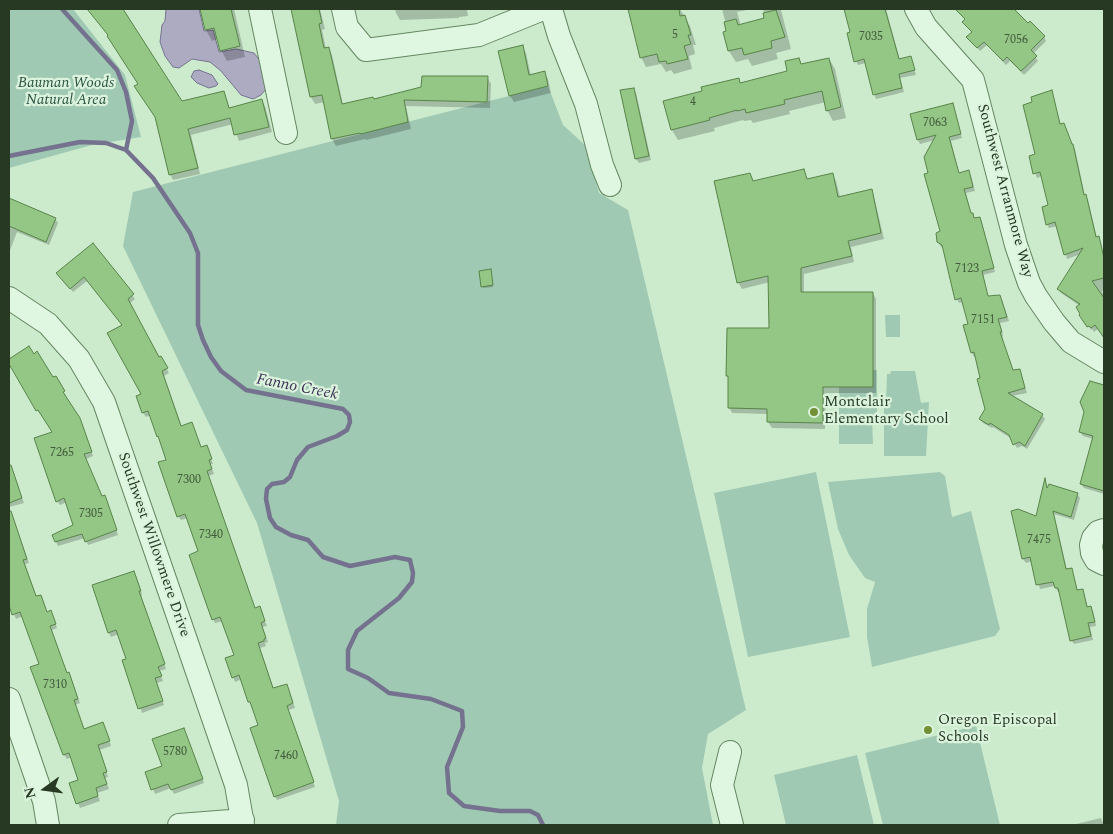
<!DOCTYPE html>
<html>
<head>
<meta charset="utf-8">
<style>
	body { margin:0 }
	#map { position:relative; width:1113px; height:834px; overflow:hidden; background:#ccebcd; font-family:Spectral,serif }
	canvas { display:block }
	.frame { position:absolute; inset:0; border:10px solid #273923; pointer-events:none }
	.north { position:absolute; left:20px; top:764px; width:50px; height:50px; -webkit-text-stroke:4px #dbf3dc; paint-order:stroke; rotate:256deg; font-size:14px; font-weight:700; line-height:20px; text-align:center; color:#273923 }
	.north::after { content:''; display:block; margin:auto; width:18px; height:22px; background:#273923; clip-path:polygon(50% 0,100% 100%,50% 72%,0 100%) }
</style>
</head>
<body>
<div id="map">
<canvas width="1113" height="834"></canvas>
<div class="frame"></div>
<div class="north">N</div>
</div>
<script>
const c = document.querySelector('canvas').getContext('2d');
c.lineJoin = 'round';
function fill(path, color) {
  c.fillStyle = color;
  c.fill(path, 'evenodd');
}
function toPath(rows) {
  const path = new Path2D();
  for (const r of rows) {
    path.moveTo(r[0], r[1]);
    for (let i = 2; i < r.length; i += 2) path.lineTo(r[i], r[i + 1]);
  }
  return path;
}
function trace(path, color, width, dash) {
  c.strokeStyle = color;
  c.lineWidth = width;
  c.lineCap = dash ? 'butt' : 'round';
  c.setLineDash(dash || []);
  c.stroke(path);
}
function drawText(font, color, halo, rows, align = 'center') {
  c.font = font + ' Spectral,serif';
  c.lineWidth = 4.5;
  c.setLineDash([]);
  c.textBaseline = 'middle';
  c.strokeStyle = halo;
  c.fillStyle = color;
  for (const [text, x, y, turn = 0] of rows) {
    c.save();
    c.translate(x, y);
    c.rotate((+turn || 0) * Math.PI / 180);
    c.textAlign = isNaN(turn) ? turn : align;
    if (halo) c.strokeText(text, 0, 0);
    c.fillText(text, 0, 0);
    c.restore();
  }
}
const green = toPath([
	[9,9,73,9,125,75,141,137,92,145,9,168],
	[548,86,563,125,586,146,599,193,628,210,746,710,708,734,702,768,713,825,336,825,339,801,257,523,123,246,133,192],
	[885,315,900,315,900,337,886,337],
	[839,370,877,370,877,416,872,416,873,444,839,444],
	[891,371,915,371,921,403,929,402,926,456,884,456,884,403,886,402,887,374,890,374],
	[816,472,850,637,748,657,714,493],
	[940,472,945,476,952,517,971,511,1000,629,995,636,872,667,867,637,867,609,875,582,865,578,849,555,838,529,828,482],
	[976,726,1000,825,883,825,865,753],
	[857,755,874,825,786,825,774,775]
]);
const water = toPath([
	[166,9,199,9,204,31,213,30,219,52,236,49,254,53,262,63,266,89,261,95,253,99,241,95,221,71,210,62,192,59,179,68,173,67,165,56,160,42,162,25,165,21,166,9],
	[199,70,212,75,218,84,216,86,209,88,197,83,191,77,194,71,199,70]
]);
const shadow = toPath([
	[87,9,123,9,128,16,127,18,181,102,224,92,230,109,261,100,265,106,272,132,239,141,233,124,191,135,200,174,173,180,170,174,156,118,139,85,109,36],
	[201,9,234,9,245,57,227,61,221,50,218,39,212,41,206,30],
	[292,9,320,9,325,29,322,30,326,49,328,48,332,55,343,105,487,77,491,84,490,108,406,106,411,129,366,140,365,139,336,146,332,139,325,102,315,104,311,97],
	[395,9,467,9,468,16,459,17,459,18,400,20,396,13],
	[630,9,680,9,690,26,696,45,693,45,695,54,689,56,692,69,674,74,671,70,666,72,661,64,646,67,641,57],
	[722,9,752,9,737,12,741,26,766,19,763,9,788,9,781,10,791,49,776,53,778,59,752,66,748,59,736,62,729,51,725,32,728,32],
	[845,9,886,9,900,60,911,58,916,75,900,78,904,92,876,99,866,63,858,65,856,61,851,33],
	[955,9,1012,9,1028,25,1044,36,1046,41,1033,54,1038,61,1024,75,1010,61,1006,65,987,45,980,51,968,37,972,33,964,22,966,20],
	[522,46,526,53,531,76,544,72,548,79,551,93,514,102,510,96],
	[799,59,802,65,829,59,835,69,846,118,833,121,827,110,826,102,789,111,790,114,753,123,751,120,744,121,743,120,714,128,715,131,678,140,672,130,665,102,703,92,738,79,741,84,789,72],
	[633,89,636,93,651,160,639,163,636,159],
	[1051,92,1061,125,1075,149,1085,196,1088,200,1097,238,1100,242,1104,259,1104,288,1102,292,1104,295,1104,337,1098,329,1094,332,1092,329,1091,330,1077,308,1080,306,1061,293,1058,289,1081,254,1067,259,1058,226,1049,228,1047,224,1049,206,1042,176,1037,178,1030,157,1036,155,1034,103],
	[952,104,962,138,951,141,959,174,968,172,971,176,975,191,966,193,971,214,975,219,979,218,982,223,995,272,983,275,988,298,999,296,1002,300,1009,321,1000,323,1003,336,1002,337,1013,372,1020,370,1027,393,1012,396,1042,415,1045,419,1027,449,1022,446,1017,448,1012,439,993,427,992,428,983,423,980,419,986,409,982,378,976,356,974,357,972,353,969,325,963,302,959,303,957,299,944,248,941,247,938,242,941,232,930,174,935,140,920,144,918,140],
	[804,171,808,180,832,174,836,181,840,197,871,191,874,197,884,239,851,247,854,262,804,274,804,293,873,293,876,299,876,393,826,393,825,429,772,428,768,422,768,414,732,413,729,407,729,379,727,375,770,329,770,282,742,289,738,282,750,174,754,182],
	[9,200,55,219,58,223,49,245,17,232,9,253],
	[92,245,135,299,129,304,169,373,164,376,182,427,192,423,201,448,208,451,213,464,210,464,214,474,208,476,255,609,261,612,267,626,262,627,268,642,265,643,266,646,260,648,274,690,289,690,295,708,288,710,315,787,277,800,275,796,260,726,242,679,235,682,233,677,235,656,223,621,215,623,213,619,200,552,188,518,181,520,178,516,168,460,151,415,146,417,143,413,143,395,123,326,87,281,73,292,57,273],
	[480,272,491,273,493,287,483,288],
	[29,348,53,379,55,377,82,424,93,456,86,459,102,497,105,496,107,500,118,535,88,545,85,538,58,546,56,542,54,536,75,526,67,502,60,505,57,501,53,432,41,413,40,414,34,405,33,400,9,361],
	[1099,383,1104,385,1104,494,1084,488,1081,484,1093,439,1083,436,1080,432],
	[13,474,24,503,9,507,29,563,25,564,37,598,47,613,53,616,57,628,52,630,67,674,71,677,80,703,75,705,84,730,105,728,111,746,99,750,108,777,105,778,109,789,97,793,100,801,80,808,78,803,80,780,72,757,67,759,64,755,49,718,41,664,23,616,16,619,9,601,9,476],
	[1045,482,1048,490,1077,494,1080,498,1074,520,1054,514,1067,570,1072,570,1078,591,1083,590,1088,608,1090,607,1093,611,1096,626,1090,627,1093,640,1074,644,1071,640,1060,592,1058,592,1055,586,1040,589,1032,561,1026,563,1023,559,1037,518],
	[136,576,142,595,141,596,166,669,159,671,163,681,157,683,164,705,142,713,119,634,111,637,109,633],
	[184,729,204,783,174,794,171,788,155,794,147,773,164,767],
	[1101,818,1104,825,1072,825]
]);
const stream = toPath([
	[62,9,117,70,126,92,132,121,126,150],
	[9,156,80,142,106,143,126,150,153,178,190,233,198,253,198,325,203,340,211,357,221,371,246,390,343,409,349,415,350,422,347,430,337,436,308,447,297,460,290,477,284,482,272,484,267,489,266,499,270,518,276,527,291,535,308,540,323,557,350,566,395,557,410,560,413,573,412,582,399,598,357,631,348,650,348,669,368,678,389,693,431,699,462,711,463,727,447,767,449,793,464,806,500,811,530,811,538,815,543,825]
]);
const building = toPath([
	[87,9,123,9,182,101,224,91,229,108,262,99,269,127,234,135,230,118,188,129,198,168,169,175,155,117,134,86,138,84,107,36,108,35,87,9],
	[200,9,231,9,240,46,220,51,214,28,205,30,200,9],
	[291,9,319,9,322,23,319,24,324,48,329,47,342,104,373,97,374,99,421,87,422,76,488,76,487,102,404,100,408,122,361,134,360,133,331,139,322,95,310,97,291,9],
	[628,9,679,9,680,16,685,15,691,35,688,35,691,44,684,46,688,59,667,64,666,61,659,62,657,54,640,58,628,9],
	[844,9,885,9,899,59,911,56,915,70,899,74,902,88,873,95,864,59,854,62,847,33,850,32,844,9],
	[955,9,1014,9,1028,23,1030,21,1045,36,1031,50,1037,56,1021,71,1007,57,1003,61,984,42,977,48,966,37,972,32,962,22,965,19,955,9],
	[776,10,785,37,771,41,772,48,744,55,742,48,728,51,723,32,726,31,724,22,736,19,738,25,764,18,763,13,776,10],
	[523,45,529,75,545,71,548,86,509,96,498,51,523,45],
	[799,58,801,64,829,58,841,107,826,111,822,91,784,100,785,104,746,113,745,109,737,111,737,110,709,118,710,120,671,130,663,101,702,91,701,87,739,78,740,83,787,71,785,61,799,58],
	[634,88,649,156,635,159,620,90,634,88],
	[1052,90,1060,124,1064,123,1072,144,1073,144,1084,195,1086,194,1096,237,1099,236,1104,258,1104,278,1092,281,1104,298,1104,338,1095,325,1091,328,1089,326,1087,327,1079,315,1080,314,1076,307,1080,304,1057,289,1083,248,1064,255,1055,222,1046,225,1042,207,1048,205,1040,172,1033,174,1029,156,1035,154,1023,105,1032,102,1031,97,1052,90],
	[953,103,961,134,949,137,959,173,969,170,973,187,964,189,971,213,973,213,974,218,980,217,994,268,982,271,988,296,1000,295,1007,317,998,319,1002,332,1000,332,1013,370,1020,369,1025,388,1008,393,1043,414,1025,446,1019,442,1013,445,1009,435,990,423,989,425,979,419,985,409,977,379,980,378,974,352,971,353,963,325,968,324,961,298,955,300,942,245,937,242,936,233,940,231,924,174,928,173,924,157,936,135,917,140,910,114,953,103],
	[804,169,807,179,833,173,838,197,872,189,881,233,848,241,852,256,801,268,801,292,873,292,873,387,823,387,823,423,767,422,767,409,728,408,728,376,726,376,727,328,769,328,768,276,737,283,714,181,750,173,753,181,804,169],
	[9,198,56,218,46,242,9,226,9,198],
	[93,243,134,294,128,299,159,357,161,356,168,368,162,371,181,426,192,422,201,447,207,445,212,459,209,460,212,469,207,471,255,608,260,606,265,621,261,623,266,638,264,639,264,641,258,643,273,688,287,684,293,703,287,706,314,782,274,797,250,728,258,725,250,702,248,702,239,675,232,678,225,658,234,655,220,617,212,620,189,555,198,551,185,514,177,517,158,462,166,460,158,436,157,437,148,411,142,413,136,396,141,394,107,333,122,325,84,277,70,289,56,273,93,243],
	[491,269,493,285,481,287,479,271,491,269],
	[29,346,34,354,37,351,53,377,56,376,65,391,63,392,80,418,92,452,84,454,102,496,105,495,117,530,85,542,82,534,55,542,52,535,73,525,64,498,56,502,34,438,52,432,38,410,36,411,9,364,9,359,29,346],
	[1090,381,1104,385,1104,491,1080,484,1093,436,1079,432,1084,412,1080,402,1090,381],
	[9,465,11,465,22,498,9,503,9,465],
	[1045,478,1047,488,1049,484,1078,493,1071,517,1053,511,1066,569,1072,568,1077,590,1083,589,1087,607,1091,606,1095,622,1088,623,1091,636,1070,641,1058,588,1055,588,1053,582,1036,585,1030,557,1022,559,1011,511,1018,509,1036,516,1045,478],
	[9,511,11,511,27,559,23,560,36,596,41,595,47,612,51,610,56,624,50,626,67,673,69,672,78,699,74,700,84,729,103,722,110,741,98,745,107,772,103,773,107,784,96,788,98,796,76,804,69,783,78,780,69,753,63,755,30,667,39,664,20,612,12,615,9,605,9,511],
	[134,571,141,591,139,591,165,664,158,667,162,676,155,678,163,701,138,709,122,660,126,659,116,630,108,633,92,585,134,571],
	[184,728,203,779,171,790,168,784,151,790,145,772,162,766,152,739,184,728]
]);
const minor = toPath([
	[260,9,286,133],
	[343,9,347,27,366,50,479,35,543,9],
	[551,9,559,36,586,104,602,165,610,185],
	[916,9,926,27,973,80,1016,245,1029,283,1036,296,1054,322,1071,342,1104,362],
	[9,298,48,324,79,359,104,402,236,785,243,825],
	[1104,530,1098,532,1093,538,1091,545,1092,553,1096,560,1104,564],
	[9,699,44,801,48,825],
	[730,752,722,785,732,825],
	[179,825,243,820]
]);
const markers = [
	[814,412,5,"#729136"],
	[928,730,5,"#729136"]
];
const numberNames = [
	["5",675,36],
	["7035",871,38],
	["7056",1016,41],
	["4",693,103],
	["7063",935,124],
	["7123",967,270],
	["7151",983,321],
	["7265",62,454],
	["7300",189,481],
	["7305",91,515],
	["7340",211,536],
	["7475",1039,541],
	["7310",55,686],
	["5780",175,753],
	["7460",286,757]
];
const parkNames = [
	["Bauman Woods",66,84],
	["Natural Area",66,101]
];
const streetNames = [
	["Southwest Arranmore Way",1004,191,75],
	["Southwest Willowmere Drive",153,545,71]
];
const poiNames = [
	["Montclair",824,403],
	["Elementary School",824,420],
	["Oregon Episcopal",938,721],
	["Schools",938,738]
];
const waterNames = [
	["Fanno Creek",297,388,11]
];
fill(green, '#a0c9b3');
fill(water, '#adabc1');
trace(water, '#75728f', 1);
fill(shadow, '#0003');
trace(stream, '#75728f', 4.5);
fill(building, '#94c685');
trace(building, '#588449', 1);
trace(minor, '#658761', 24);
trace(minor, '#dff7e0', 22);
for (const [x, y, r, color] of markers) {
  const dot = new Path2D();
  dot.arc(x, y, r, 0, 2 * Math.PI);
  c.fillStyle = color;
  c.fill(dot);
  trace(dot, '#dbf3dc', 2);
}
drawText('12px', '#425c3c', null, numberNames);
drawText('italic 15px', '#2b5444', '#dbf3dc', parkNames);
drawText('15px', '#273923', '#dbf3dc', streetNames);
drawText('15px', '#273923', '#dbf3dc', poiNames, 'left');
drawText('italic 16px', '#3e3457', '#dbf3dc', waterNames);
</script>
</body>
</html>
